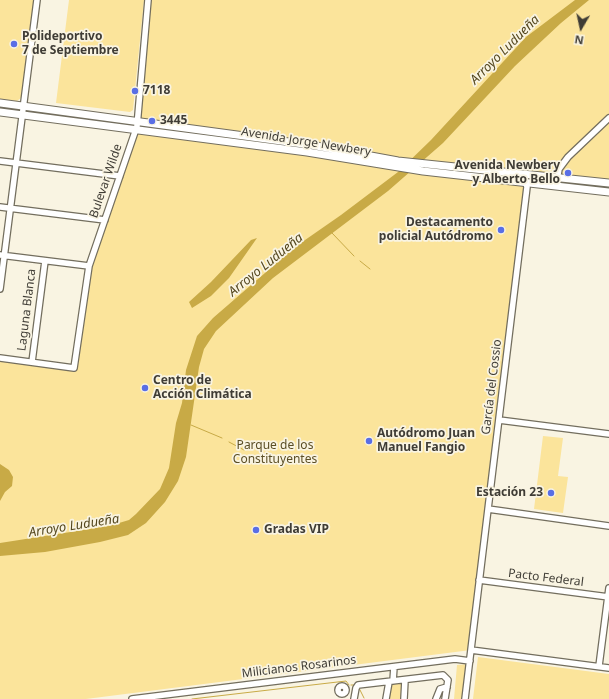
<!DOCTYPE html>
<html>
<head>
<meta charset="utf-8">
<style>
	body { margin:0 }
	#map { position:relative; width:609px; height:699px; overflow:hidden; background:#f9f4e2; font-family:"Noto Sans",sans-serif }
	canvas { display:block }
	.north { position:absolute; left:561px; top:8px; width:40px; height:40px; -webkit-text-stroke:3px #f9f4e2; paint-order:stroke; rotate:189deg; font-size:11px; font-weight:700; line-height:16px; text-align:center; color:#3f3c35 }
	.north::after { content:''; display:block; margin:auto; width:14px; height:18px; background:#3f3c35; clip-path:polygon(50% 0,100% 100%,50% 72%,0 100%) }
</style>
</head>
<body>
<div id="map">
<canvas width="609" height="699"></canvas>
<div class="north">N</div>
</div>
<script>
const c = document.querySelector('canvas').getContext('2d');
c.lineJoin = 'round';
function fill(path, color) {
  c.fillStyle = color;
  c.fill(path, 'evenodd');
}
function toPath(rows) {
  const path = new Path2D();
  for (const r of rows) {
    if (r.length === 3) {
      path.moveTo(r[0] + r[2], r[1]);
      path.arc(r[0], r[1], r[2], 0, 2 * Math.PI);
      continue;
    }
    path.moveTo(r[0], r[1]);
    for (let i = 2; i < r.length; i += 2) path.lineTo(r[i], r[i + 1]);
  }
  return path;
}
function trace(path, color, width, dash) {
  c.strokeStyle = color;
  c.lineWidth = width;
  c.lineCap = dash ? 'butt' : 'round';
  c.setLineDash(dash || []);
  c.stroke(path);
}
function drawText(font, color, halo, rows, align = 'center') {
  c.font = font + ' "Noto Sans",sans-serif';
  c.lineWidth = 3.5;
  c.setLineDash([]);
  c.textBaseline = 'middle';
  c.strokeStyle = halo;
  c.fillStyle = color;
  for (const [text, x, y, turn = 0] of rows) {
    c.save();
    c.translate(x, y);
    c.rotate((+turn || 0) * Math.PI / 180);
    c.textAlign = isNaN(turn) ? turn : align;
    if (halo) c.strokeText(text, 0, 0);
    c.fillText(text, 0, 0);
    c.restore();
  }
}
const green = toPath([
	[0,0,34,0,21,98,17,101,0,99],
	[69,0,144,0,133,110,130,112,56,103],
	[148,0,609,0,609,183,558,176,556,182,550,181,548,182,528,180,528,178,525,177,527,187,471,650,86,699,0,699,0,358,74,368,89,266,136,130],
	[33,109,130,124,130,126,32,113],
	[564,182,609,185,609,190,564,184],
	[543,436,563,438,558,476,568,477,563,513,534,509],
	[478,657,609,674,609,699,473,699],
	[469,664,465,699,454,699,457,665],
	[402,682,402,699,388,699,390,684]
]);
const water = toPath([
	[575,0,589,0,561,23,515,66,443,143,388,191,273,278,216,331,204,349,199,367,186,457,178,481,165,502,146,523,128,535,100,542,45,552,0,556,0,543,109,526,129,520,136,514,160,489,169,468,176,423,182,403,186,370,197,336,213,318,295,247,341,215,398,172,431,140,526,37],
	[257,238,229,278,211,296,192,308,189,302,211,282,251,240],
	[0,464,9,470,13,477,12,486,5,492,0,501]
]);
const stream = toPath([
	[332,233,354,256],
	[360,261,370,269],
	[191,425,222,438],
	[229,442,244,450],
	[351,685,355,685],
	[359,688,364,698],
	[192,699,346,681,349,685]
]);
const minor = toPath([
	[0,161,120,176],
	[556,186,559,169,568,157,609,118],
	[0,207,105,220],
	[0,255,89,266],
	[0,289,37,0],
	[0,358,74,368,89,266,137,126,148,0],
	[32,362,45,261],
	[499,420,609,434],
	[488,509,609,526],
	[479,580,609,597],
	[471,650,609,668],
	[599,666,609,588],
	[393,681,394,667],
	[342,690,4],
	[132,699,455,659,470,661],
	[354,699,356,688,358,685,443,675,448,680,445,699],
	[386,699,389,682],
	[404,699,405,680],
	[436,699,440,689,447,687],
	[465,699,527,187,525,179]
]);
const major = toPath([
	[0,103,311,145,398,161,609,183],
	[0,112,307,152,423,171,609,192]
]);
const markers = [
	[14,44,4,"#596ee5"],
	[135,91,4,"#596ee5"],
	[152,121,4,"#596ee5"],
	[568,173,4,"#596ee5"],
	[501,230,4,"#596ee5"],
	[145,388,4,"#596ee5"],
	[369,441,4,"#596ee5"],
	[551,493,4,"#596ee5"],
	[256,530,4,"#596ee5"]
];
const poiNames = [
	["Polideportivo",22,37],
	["7 de Septiembre",22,51],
	["7118",143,91],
	["3445",160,121],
	["Avenida Newbery",560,166,"right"],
	["y Alberto Bello",560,180,"right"],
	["Destacamento",493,223,"right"],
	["policial Autódromo",493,237,"right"],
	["Centro de",153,381],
	["Acción Climática",153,395],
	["Autódromo Juan",377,434],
	["Manuel Fangio",377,448],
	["Estación 23",543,493,"right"],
	["Gradas VIP",264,530]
];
const streetNames = [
	["Avenida Jorge Newbery",306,142,9],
	["Bulevar Wilde",106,181,-71],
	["Laguna Blanca",27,310,-83],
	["García del Cossio",492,387,-83],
	["Pacto Federal",546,578,7],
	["Milicianos Rosarinos",299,667,-7]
];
const parkNames = [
	["Parque de los",275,446],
	["Constituyentes",275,460]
];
const waterNames = [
	["Arroyo Ludueña",505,50,-45],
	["Arroyo Ludueña",266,265,-39],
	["Arroyo Ludueña",74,526,-9]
];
fill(green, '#fbe49b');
fill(water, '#c8aa46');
trace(stream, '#c8aa46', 1);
trace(minor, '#736e5e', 8);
trace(major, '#736e5e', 9);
trace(minor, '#fff', 5.5);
trace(major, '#fff', 7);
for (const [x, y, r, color] of markers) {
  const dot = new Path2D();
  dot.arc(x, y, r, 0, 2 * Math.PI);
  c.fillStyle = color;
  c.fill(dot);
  trace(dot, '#f9f4e2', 1.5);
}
drawText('bold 12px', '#3f3c35', '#f9f4e2', poiNames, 'left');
drawText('12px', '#3f3c35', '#f9f4e2', streetNames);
drawText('12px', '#5b4e25', '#f9f4e2', parkNames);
drawText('italic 13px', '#54471e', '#f9f4e2', waterNames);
</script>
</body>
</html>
